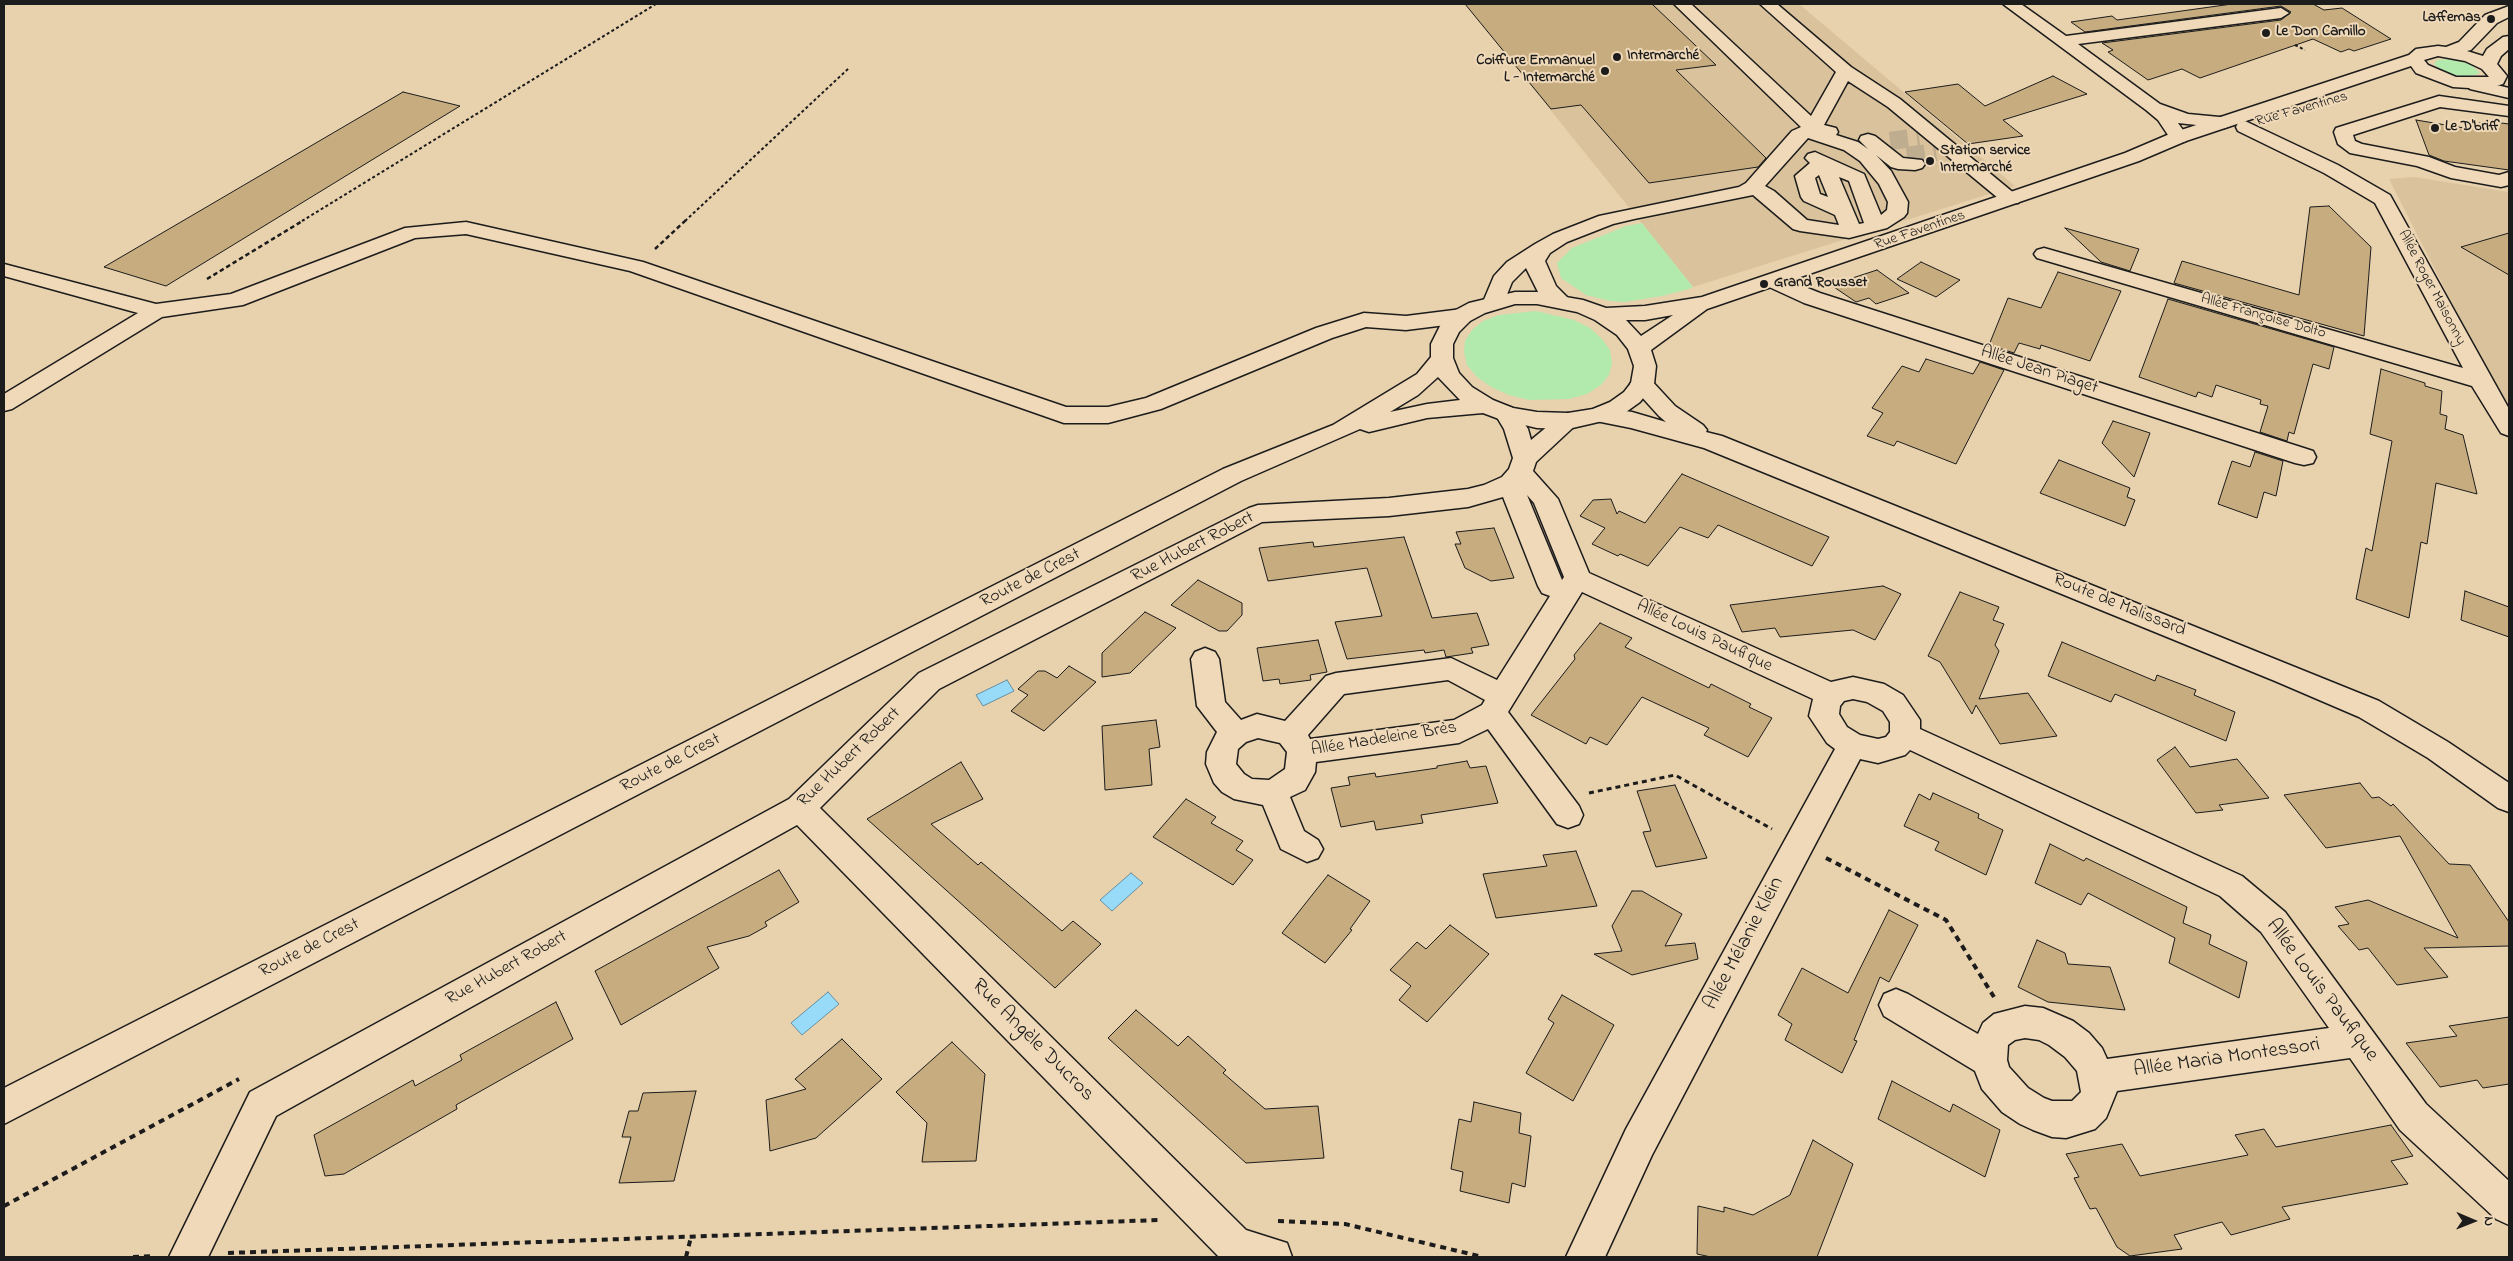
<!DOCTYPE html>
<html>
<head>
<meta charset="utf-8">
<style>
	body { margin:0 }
	#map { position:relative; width:2513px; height:1261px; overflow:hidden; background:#e8d1ad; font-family:"Indie Flower",sans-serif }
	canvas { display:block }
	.frame { position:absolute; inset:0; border:5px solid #1c1c1c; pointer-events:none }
	.north { position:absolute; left:2448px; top:1196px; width:50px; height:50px; -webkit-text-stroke:4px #efd9b8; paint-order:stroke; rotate:91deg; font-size:14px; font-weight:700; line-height:20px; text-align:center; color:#1c1c1c }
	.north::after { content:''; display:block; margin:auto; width:18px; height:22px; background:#1c1c1c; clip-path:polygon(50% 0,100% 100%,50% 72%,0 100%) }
</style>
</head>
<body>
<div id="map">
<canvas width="2513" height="1261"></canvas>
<div class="frame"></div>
<div class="north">N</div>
</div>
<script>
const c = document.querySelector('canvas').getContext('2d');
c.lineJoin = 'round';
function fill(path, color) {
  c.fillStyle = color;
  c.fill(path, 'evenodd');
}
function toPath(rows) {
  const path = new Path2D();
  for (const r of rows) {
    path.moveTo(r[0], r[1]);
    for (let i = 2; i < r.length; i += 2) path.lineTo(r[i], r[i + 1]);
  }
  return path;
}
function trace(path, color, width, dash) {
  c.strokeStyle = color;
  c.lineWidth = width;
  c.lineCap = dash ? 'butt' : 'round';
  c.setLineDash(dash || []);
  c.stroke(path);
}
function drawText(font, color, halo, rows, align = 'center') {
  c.font = font + ' "Indie Flower",sans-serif';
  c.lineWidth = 4;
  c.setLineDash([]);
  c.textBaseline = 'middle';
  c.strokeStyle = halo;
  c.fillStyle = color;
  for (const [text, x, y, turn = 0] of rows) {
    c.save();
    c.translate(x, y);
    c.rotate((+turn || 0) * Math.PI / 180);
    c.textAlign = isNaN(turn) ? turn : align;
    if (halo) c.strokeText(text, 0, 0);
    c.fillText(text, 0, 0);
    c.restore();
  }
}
const built = toPath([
	[1465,4,1799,4,2015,186,1693,287],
	[2414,177,2509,192,2509,408,2490,378,2389,179]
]);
const green = toPath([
	[2448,59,2470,64,2480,73,2469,77,2454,75,2441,70,2434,64,2437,60],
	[1642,223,1693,287,1689,289,1662,296,1625,302,1610,301,1586,295,1561,278,1557,263,1572,248,1626,226],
	[1536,311,1574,320,1590,328,1602,339,1610,350,1612,363,1609,375,1601,385,1587,394,1569,399,1529,400,1509,395,1491,387,1477,377,1467,365,1464,352,1465,341,1472,330,1483,321,1499,315]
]);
const water = toPath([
	[1007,680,1014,691,983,706,976,695,1007,680],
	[1131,873,1143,883,1112,911,1100,900,1131,873],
	[828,992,839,1004,802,1035,791,1023,828,992]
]);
const building = toPath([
	[1465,4,1652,4,1716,65,1676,70,1766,158,1758,167,1649,183,1581,105,1551,109,1465,4],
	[2232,4,2313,4,2324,10,2342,8,2391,39,2354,51,2349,49,2341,52,2313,39,2200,78,2182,69,2148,80,2108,52,2113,50,2102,43,2281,20,2291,12,2281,6,2085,32,2071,22,2112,16,2117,20,2232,4],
	[2053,76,2087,94,2003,120,2023,136,1968,144,1905,92,1958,84,1985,106,2053,76],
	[403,92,460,106,166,286,104,267,403,92],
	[2416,120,2464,128,2486,121,2509,124,2509,170,2444,161,2429,155,2416,120],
	[2329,206,2371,247,2364,336,2174,283,2182,261,2299,295,2310,207,2329,206],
	[2065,228,2139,249,2130,271,2101,262,2065,228],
	[2509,233,2509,275,2461,247,2509,233],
	[1921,262,1960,280,1936,297,1897,279,1921,262],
	[1877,270,1909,293,1876,304,1869,298,1856,302,1831,285,1877,270],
	[2058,272,2121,291,2090,361,2041,345,2040,349,2019,343,2014,353,1989,345,2008,298,2041,308,2058,272],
	[2168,299,2334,347,2329,369,2313,364,2294,434,2289,432,2287,441,2260,432,2268,406,2260,404,2261,400,2216,385,2212,397,2198,392,2196,397,2139,377,2168,299],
	[1926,359,1973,374,1980,362,2004,370,1956,464,1897,441,1894,446,1867,436,1883,413,1872,408,1902,366,1919,372,1926,359],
	[2381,369,2425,383,2425,386,2442,391,2440,414,2447,416,2445,429,2463,435,2477,494,2436,483,2427,544,2421,542,2409,618,2356,599,2366,548,2372,551,2392,441,2370,434,2381,369],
	[2113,421,2150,433,2134,477,2102,443,2113,421],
	[2255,452,2283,461,2276,496,2264,492,2257,518,2218,504,2232,461,2250,467,2255,452],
	[2059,460,2130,488,2127,497,2135,500,2125,526,2040,493,2059,460],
	[1682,474,1763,509,1829,537,1812,566,1718,525,1708,538,1680,527,1648,566,1620,554,1618,556,1592,544,1605,528,1580,516,1593,500,1611,499,1617,514,1619,511,1645,523,1682,474],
	[1494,528,1514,578,1491,581,1465,568,1455,544,1461,544,1456,532,1494,528],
	[1404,537,1432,618,1477,613,1489,645,1471,648,1473,653,1446,657,1444,650,1425,653,1424,650,1347,659,1335,622,1382,616,1367,568,1268,581,1259,548,1313,542,1314,547,1404,537],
	[1198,580,1242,603,1242,615,1227,631,1219,631,1171,605,1198,580],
	[1883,586,1901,594,1875,640,1853,630,1780,637,1775,628,1742,632,1730,605,1883,586],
	[2465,591,2509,607,2509,637,2461,620,2465,591],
	[1960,592,1999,607,1993,620,2004,624,1995,645,1999,651,1979,699,2028,693,2057,736,2000,744,1976,705,1972,714,1940,662,1928,656,1960,592],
	[1145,612,1176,628,1130,673,1102,677,1102,653,1145,612],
	[1600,623,1632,638,1625,647,1709,688,1711,684,1751,704,1749,707,1772,718,1748,757,1704,735,1709,728,1642,697,1607,745,1590,737,1586,744,1531,715,1575,659,1574,655,1600,623],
	[1318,640,1327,672,1310,675,1311,680,1280,684,1279,679,1263,681,1257,648,1318,640],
	[2062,642,2155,681,2157,675,2196,690,2194,695,2235,712,2226,741,2115,694,2111,702,2048,676,2062,642],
	[1069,666,1096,682,1044,731,1011,711,1028,695,1018,689,1038,671,1045,671,1057,678,1069,666],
	[1156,720,1160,747,1149,749,1152,785,1105,790,1102,726,1156,720],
	[2175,747,2190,767,2237,759,2269,798,2219,805,2223,810,2196,813,2157,760,2175,747],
	[1467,761,1470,768,1486,766,1498,803,1421,815,1423,823,1376,830,1374,821,1341,827,1331,788,1350,785,1348,777,1375,773,1376,777,1437,768,1437,766,1467,761],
	[961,762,983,799,931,824,978,865,981,862,1062,931,1073,921,1101,944,1055,988,867,819,961,762],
	[2360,783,2372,798,2379,797,2391,806,2393,804,2449,864,2470,865,2509,922,2509,946,2424,948,2448,977,2397,985,2368,948,2359,950,2338,926,2349,924,2335,907,2368,900,2458,938,2400,836,2326,848,2284,795,2360,783],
	[1675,785,1707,858,1656,867,1643,832,1651,831,1637,791,1675,785],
	[1933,793,1979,814,1978,818,2003,830,1986,875,1935,850,1939,842,1904,826,1919,794,1930,800,1933,793],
	[1186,799,1216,817,1211,823,1243,841,1236,850,1253,860,1233,885,1153,837,1186,799],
	[2050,844,2084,861,2086,858,2187,907,2183,923,2211,935,2209,944,2247,962,2239,998,2169,963,2175,938,2088,893,2081,905,2035,883,2050,844],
	[1576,851,1597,906,1496,918,1483,874,1547,866,1543,855,1576,851],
	[779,870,799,902,765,922,767,926,749,936,707,947,719,968,621,1025,595,971,779,870],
	[1328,875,1370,901,1350,929,1352,930,1325,963,1282,933,1328,875],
	[1632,891,1642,891,1682,914,1665,946,1695,943,1698,959,1632,975,1594,954,1622,951,1612,926,1632,891],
	[1889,910,1918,925,1889,982,1880,977,1854,1040,1857,1041,1842,1073,1785,1040,1792,1024,1778,1015,1802,968,1848,993,1889,910],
	[1450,925,1489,954,1427,1022,1399,1000,1411,986,1390,970,1417,942,1426,949,1450,925],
	[2037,940,2065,953,2068,964,2110,967,2125,1010,2048,1002,2018,987,2037,940],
	[1562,995,1614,1025,1573,1101,1526,1073,1554,1023,1548,1019,1562,995],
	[556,1002,573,1039,456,1105,457,1109,344,1174,325,1176,314,1135,413,1080,415,1086,462,1060,460,1055,556,1002],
	[1136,1010,1178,1046,1188,1036,1226,1070,1223,1073,1265,1109,1318,1106,1324,1158,1246,1163,1108,1038,1136,1010],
	[2509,1017,2509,1084,2483,1088,2477,1080,2440,1087,2406,1043,2457,1036,2449,1026,2509,1017],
	[842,1039,882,1079,816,1138,770,1151,766,1100,806,1089,795,1079,842,1039],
	[952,1042,985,1074,976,1161,922,1162,927,1123,896,1092,952,1042],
	[1892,1081,1950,1112,1953,1104,2000,1130,1985,1177,1878,1119,1892,1081],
	[696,1091,674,1181,619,1183,631,1137,622,1137,629,1111,638,1111,643,1093,696,1091],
	[1474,1102,1521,1113,1519,1133,1531,1136,1525,1187,1512,1183,1509,1203,1460,1191,1463,1172,1451,1169,1459,1119,1471,1122,1474,1102],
	[2391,1125,2413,1156,2391,1161,2408,1184,2282,1207,2290,1219,2231,1235,2222,1222,2174,1235,2182,1249,2130,1256,2117,1247,2096,1208,2090,1209,2074,1178,2079,1177,2066,1154,2122,1144,2140,1176,2248,1155,2235,1135,2264,1129,2276,1147,2391,1125],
	[1813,1140,1853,1164,1817,1257,1711,1257,1697,1254,1698,1206,1724,1212,1724,1207,1753,1215,1790,1195,1813,1140]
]);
const minorTunnel = toPath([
	[1890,141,1919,137],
	[1907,156,1936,152]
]);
const pathFar3 = toPath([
	[2295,45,2305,50],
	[302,221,656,4],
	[685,221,849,68]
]);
const pathFar2 = toPath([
	[655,249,686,220],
	[207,279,304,220]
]);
const pathFar1 = toPath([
	[1589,793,1675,775,1772,829]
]);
const path = toPath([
	[1826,858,1946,920,1994,997],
	[4,1206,239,1079],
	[1278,1221,1345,1224,1483,1257],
	[228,1253,1159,1220],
	[133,1257,155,1256],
	[686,1257,691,1237]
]);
const minor = toPath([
	[1674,4,1691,4,1811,116,1836,72,1760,4,1777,4,1851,67,1900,99,2021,199,2018,203,2004,203,1888,107,1848,81,1824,125,1836,128,1838,132,1836,135,1858,142,1868,149,1859,140,1861,136,1868,134,1875,136,1903,158,1922,160,1925,164,1922,168,1915,170,1898,169,1891,167,1876,155,1891,171,1908,202,1907,213,1904,217,1887,228,1849,238,1800,231,1793,229,1753,195,1634,219,1613,224,1567,242,1550,253,1545,261,1556,286,1571,301,1568,306,1560,307,1552,306,1539,294,1526,268,1512,282,1502,307,1494,308,1486,307,1483,302,1494,276,1507,262,1535,244,1553,234,1599,216,1739,187,1746,183,1792,131,1801,127,1674,4],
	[1808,138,1844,150,1860,161,1879,184,1888,202,1887,210,1881,215,1864,174,1815,152,1808,154,1805,158,1810,163,1795,176,1801,197,1804,201,1835,215,1839,225,1807,220,1774,191,1765,186,1808,138],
	[1819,175,1828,197,1820,194,1815,178,1819,175],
	[1839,177,1849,181,1864,223,1859,224,1839,177],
	[2003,4,2021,4,2066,36,2281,8,2289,13,2281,18,2078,44,2160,104,2188,114,2230,118,2233,122,2230,126,2224,128,2178,123,2188,137,2186,141,2179,143,2172,141,2158,120,2146,110,2003,4],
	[2476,80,2509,88,2509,98,2470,89,2467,85,2470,81,2476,80],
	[2439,96,2509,106,2509,116,2440,107,2353,135,2355,141,2362,144,2429,157,2455,167,2499,175,2509,172,2509,185,2501,187,2451,178,2417,166,2350,153,2338,144,2334,132,2336,128,2439,96],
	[2245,121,2338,165,2390,195,2509,409,2509,436,2501,433,2472,386,2037,258,2034,254,2037,250,2044,248,2051,250,2463,368,2375,203,2324,173,2238,131,2236,127,2238,123,2245,121],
	[466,222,643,262,1066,407,1108,407,1146,398,1316,328,1364,313,1406,316,1462,309,1470,311,1473,316,1470,321,1462,323,1406,330,1366,327,1332,338,1161,409,1108,423,1064,423,630,271,466,234,415,238,243,305,162,317,12,409,4,411,4,394,138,313,4,276,4,264,156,304,231,294,405,228,466,222],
	[1775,275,1820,293,2313,451,2316,457,2313,463,2304,465,2295,463,1804,303,1767,286,1764,281,1767,276,1775,275],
	[1642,377,1650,379,1675,406,1703,425,1707,430,1706,432,1722,436,2379,701,2448,742,2509,783,2509,812,2498,808,2428,758,2359,717,2275,681,1704,448,1631,428,1591,420,1587,415,1591,410,1599,407,1632,412,1666,422,1659,416,1630,384,1634,379,1642,377],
	[1507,406,1515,409,1528,429,1531,440,1560,416,1568,413,1576,416,1580,421,1536,462,1533,471,1558,499,1589,573,1831,682,1853,677,1884,684,1903,695,1920,720,1920,729,2242,876,2285,912,2426,1104,2509,1181,2509,1225,2496,1219,2400,1130,2350,1058,2117,1091,2106,1118,2095,1129,2066,1138,2052,1137,2033,1130,2020,1124,2002,1112,1982,1089,1975,1071,1884,1016,1879,1005,1884,994,1896,989,1908,994,1978,1034,1983,1023,1994,1014,2025,1006,2043,1008,2073,1021,2089,1033,2102,1048,2107,1059,2329,1028,2261,932,2220,896,1910,750,1905,755,1878,763,1860,759,1652,1155,1605,1257,1566,1257,1626,1129,1835,749,1827,743,1809,716,1813,699,1582,592,1508,712,1579,806,1583,815,1579,824,1568,828,1557,824,1488,729,1459,743,1316,762,1315,772,1305,790,1290,797,1304,831,1318,840,1323,849,1318,858,1307,862,1281,849,1263,805,1234,799,1222,792,1214,783,1206,764,1207,752,1217,732,1197,706,1191,659,1195,652,1205,648,1215,652,1219,659,1225,702,1241,720,1257,714,1285,721,1326,676,1336,673,1451,658,1497,680,1550,596,1542,593,1538,586,1503,497,1468,507,1389,516,1262,522,939,689,820,808,1246,1230,1287,1243,1292,1257,1219,1257,797,825,276,1116,208,1257,169,1257,250,1092,789,799,919,673,1249,508,1258,505,1389,498,1468,489,1484,485,1502,477,1509,469,1513,458,1504,429,1495,414,1499,409,1507,406],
	[1527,495,1534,503,1564,577,1562,580,1527,495],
	[1448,680,1485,700,1482,705,1454,720,1310,739,1308,735,1344,694,1448,680],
	[1853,699,1867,702,1883,711,1890,722,1890,732,1886,737,1878,739,1860,735,1847,727,1839,714,1840,706,1844,701,1853,699],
	[1258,738,1280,743,1287,752,1285,769,1269,780,1252,779,1244,774,1236,764,1238,749,1246,742,1258,738],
	[2025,1038,2039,1040,2049,1045,2065,1057,2077,1071,2081,1092,2072,1101,2052,1101,2044,1098,2028,1088,2009,1067,2007,1060,2008,1045,2015,1040,2025,1038]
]);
const major = toPath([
	[2509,6,2509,17,2497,23,2471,50,2467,51,2483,56,2487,49,2503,37,2509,36,2509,49,2501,56,2497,64,2507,76,2503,84,2485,89,2453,87,2416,73,2411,66,2186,141,2139,161,1707,309,1651,350,1656,366,1654,384,1640,402,1626,412,1607,420,1568,429,1537,428,1499,419,1483,413,1427,418,1369,432,1360,429,1241,481,4,1124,4,1088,1223,469,1333,425,1417,374,1431,357,1431,344,1441,324,1454,311,1469,303,1515,292,1537,292,1583,300,1606,308,1645,306,1702,297,2125,153,2172,133,2409,55,2416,49,2438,46,2446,47,2459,42,2485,15,2509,6],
	[2438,56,2465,61,2482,69,2489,77,2456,77,2428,65,2424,60,2438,56],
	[1515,304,1537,304,1577,312,1595,320,1617,335,1628,349,1634,366,1631,383,1624,392,1610,402,1593,409,1568,413,1537,412,1513,408,1493,400,1472,387,1459,373,1453,358,1453,344,1459,332,1470,321,1485,313,1515,304],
	[1673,315,1641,336,1626,320,1645,320,1673,315],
	[1438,377,1460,400,1427,404,1390,412,1418,395,1438,377]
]);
const markers = [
	[2491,19,5,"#1c1c1c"],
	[2266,33,5,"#1c1c1c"],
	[1617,57,5,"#1c1c1c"],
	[1605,71,5,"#1c1c1c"],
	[2435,128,5,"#1c1c1c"],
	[1930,161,5,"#1c1c1c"],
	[1764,284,5,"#1c1c1c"]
];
const farPoinames = [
	["Laffemas",2481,19,"right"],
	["Le Don Camillo",2276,33],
	["Intermarché",1627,57],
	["Coiffure Emmanuel",1595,62,"right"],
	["L - Intermarché",1595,79,"right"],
	["Le D'briff",2445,128],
	["Station service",1940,152],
	["Intermarché",1940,169],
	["Grand Rousset",1774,284]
];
const farStreetnames = [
	["Rue Faventines",2302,110,-16],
	["Rue Faventines",1920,231,-19],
	["Allée Roger Maisonny",2431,288,62],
	["Allée Françoise Dolto",2263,317,16]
];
const streetNames = [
	["Allée Jean Piaget",2039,371,18],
	["Rue Hubert Robert",1193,548,-27],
	["Route de Crest",1031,579,-27],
	["Route de Malissard",2119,606,22],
	["Allée Louis Paufique",1704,637,25],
	["Allée Madeleine Brès",1384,740,-9],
	["Rue Hubert Robert",850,758,-44],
	["Route de Crest",671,764,-27],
	["Route de Crest",310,949,-27],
	["Rue Hubert Robert",507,969,-29]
];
const nearStreetnames = [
	["Allée Mélanie Klein",1745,944,-62],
	["Allée Louis Paufique",2321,991,53],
	["Rue Angèle Ducros",1032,1041,45],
	["Allée Maria Montessori",2227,1059,-8]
];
fill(built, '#dac39c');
fill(green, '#b2eaad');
fill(water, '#97dbf9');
trace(water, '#668fa1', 1);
fill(building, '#c6ac7f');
trace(building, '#1c1c1c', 1);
trace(minorTunnel, '#bfad90', 18, [18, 9]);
trace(minor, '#1c1c1c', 3);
trace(major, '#1c1c1c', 3);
trace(pathFar3, '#1c1c1c', 2, [3, 2.5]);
trace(pathFar2, '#1c1c1c', 2.5, [4.5, 3]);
trace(pathFar1, '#1c1c1c', 3, [5, 4]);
trace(path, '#1c1c1c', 4, [6, 5]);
fill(minor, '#efd9b8');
fill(major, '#efd9b8');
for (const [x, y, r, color] of markers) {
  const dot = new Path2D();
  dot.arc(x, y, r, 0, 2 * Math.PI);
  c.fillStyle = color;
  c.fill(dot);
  trace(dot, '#efd9b8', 2);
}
drawText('bold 15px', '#1c1c1c', '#efd9b8', farPoinames, 'left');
drawText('15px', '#1c1c1c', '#efd9b8', farStreetnames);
drawText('18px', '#1c1c1c', '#efd9b8', streetNames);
drawText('21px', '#1c1c1c', '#efd9b8', nearStreetnames);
</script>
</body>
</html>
